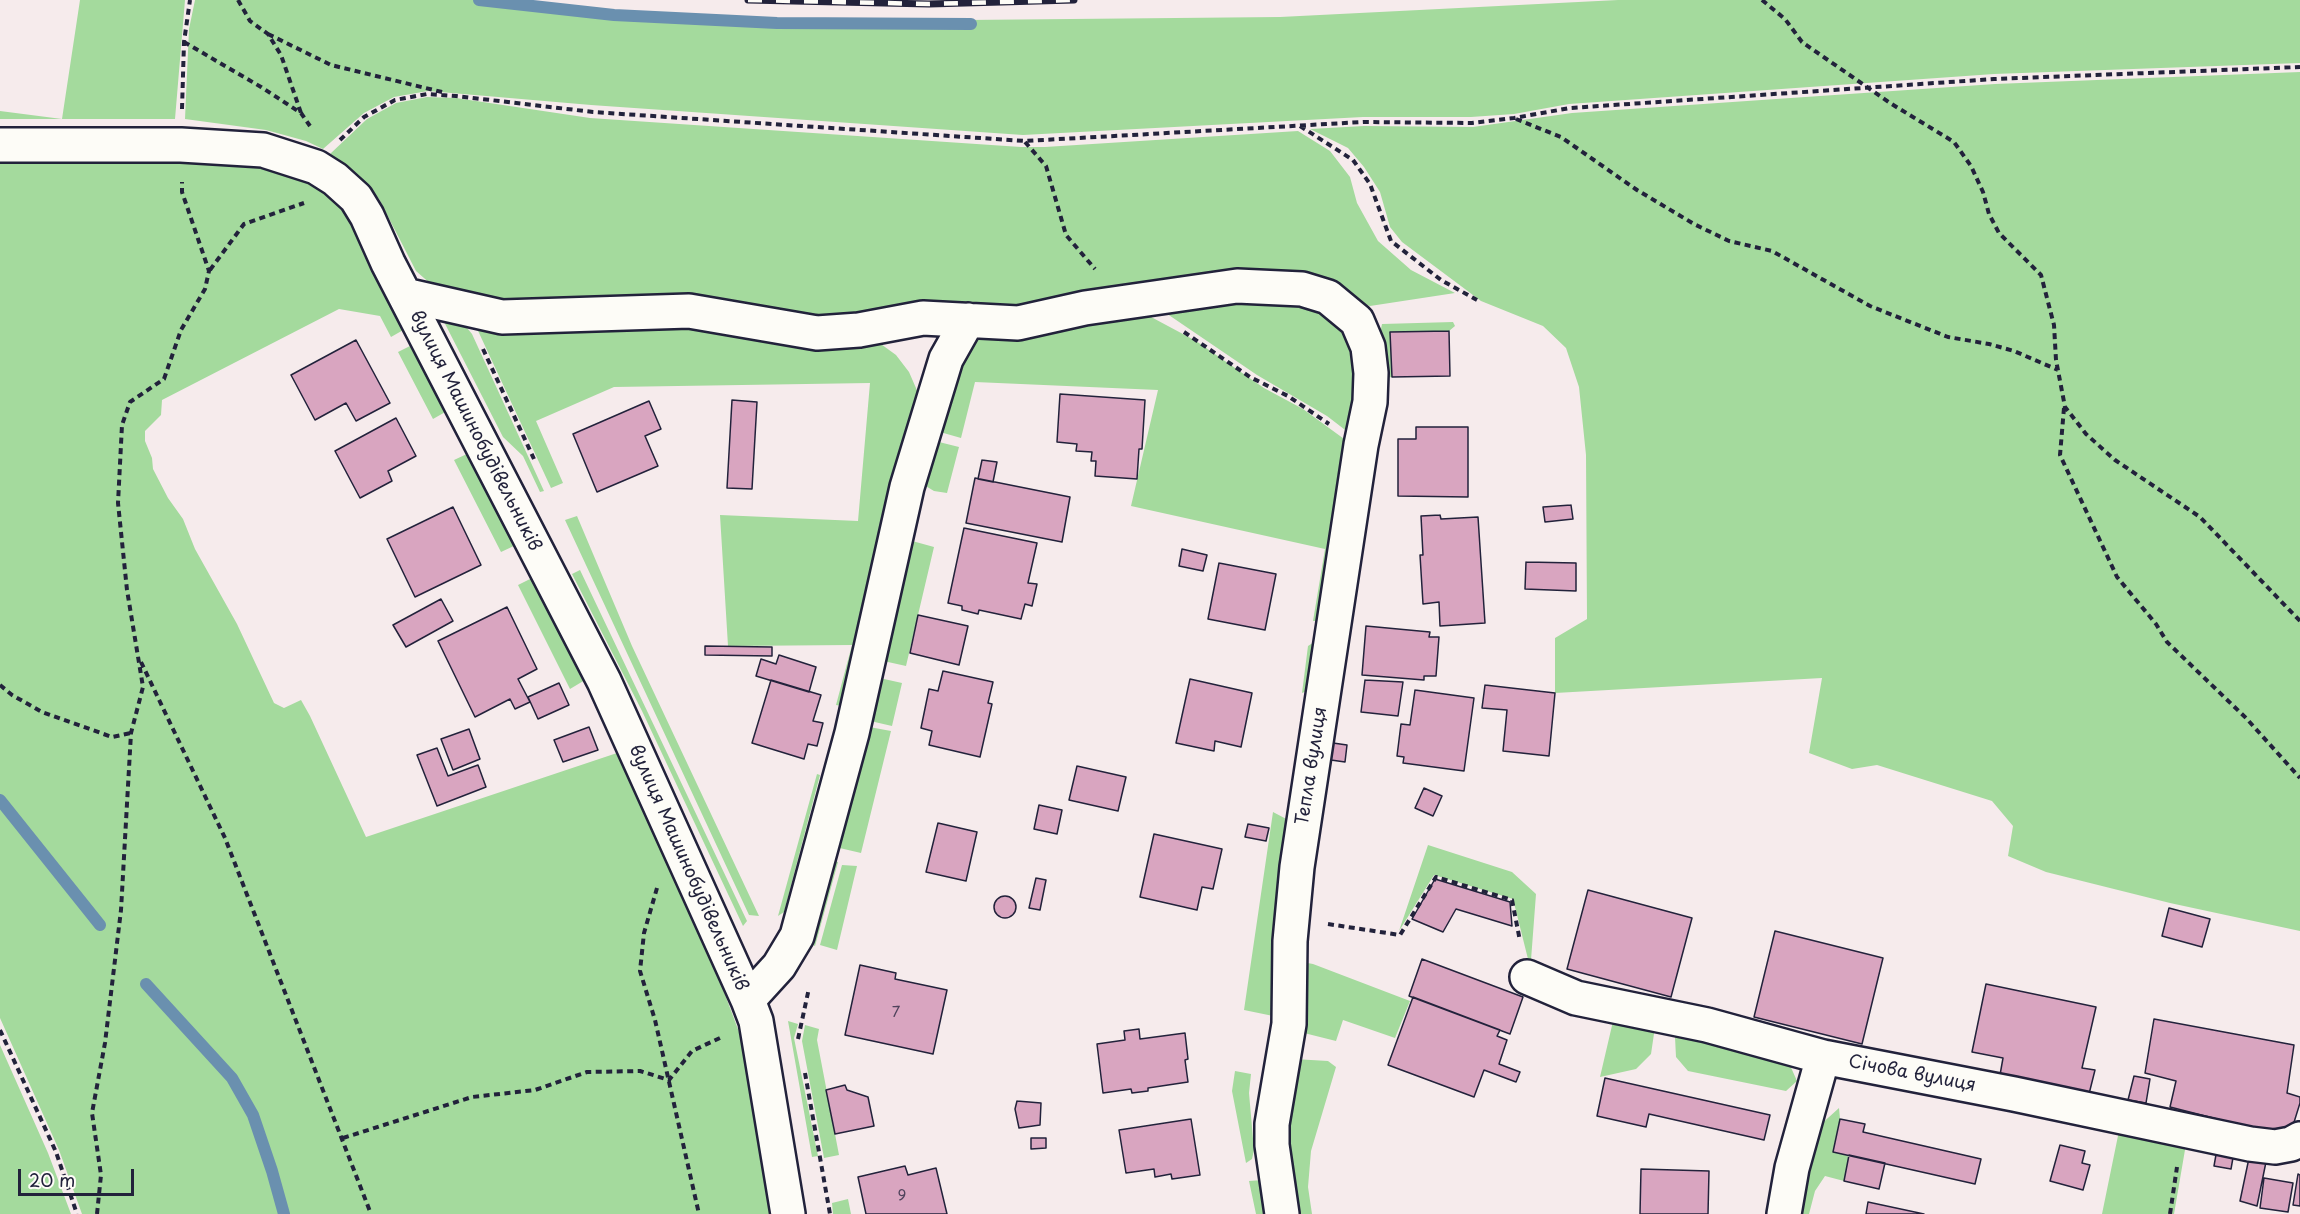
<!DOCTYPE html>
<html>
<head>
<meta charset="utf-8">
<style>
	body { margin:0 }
	#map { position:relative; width:2300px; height:1214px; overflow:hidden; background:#f6ebec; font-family:"Playpen Sans",sans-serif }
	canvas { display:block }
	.scale { position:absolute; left:18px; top:1169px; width:116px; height:27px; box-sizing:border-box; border:3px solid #22223b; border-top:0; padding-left:8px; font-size:18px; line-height:21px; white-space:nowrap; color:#22223b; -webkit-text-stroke:4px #fdfcf7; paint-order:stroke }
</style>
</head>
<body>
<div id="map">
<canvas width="2300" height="1214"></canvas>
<div class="scale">20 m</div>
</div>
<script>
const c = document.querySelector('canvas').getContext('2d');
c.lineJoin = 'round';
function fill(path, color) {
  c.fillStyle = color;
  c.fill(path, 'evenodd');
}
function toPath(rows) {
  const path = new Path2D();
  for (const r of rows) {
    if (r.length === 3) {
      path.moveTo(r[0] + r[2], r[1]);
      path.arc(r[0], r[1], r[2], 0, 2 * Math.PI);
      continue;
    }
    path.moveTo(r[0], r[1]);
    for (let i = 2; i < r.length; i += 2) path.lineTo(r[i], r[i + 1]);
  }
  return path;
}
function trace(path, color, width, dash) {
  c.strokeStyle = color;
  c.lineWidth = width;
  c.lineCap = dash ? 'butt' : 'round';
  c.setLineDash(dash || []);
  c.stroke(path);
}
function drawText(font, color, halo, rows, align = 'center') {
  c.font = font + ' "Playpen Sans",sans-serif';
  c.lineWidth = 5;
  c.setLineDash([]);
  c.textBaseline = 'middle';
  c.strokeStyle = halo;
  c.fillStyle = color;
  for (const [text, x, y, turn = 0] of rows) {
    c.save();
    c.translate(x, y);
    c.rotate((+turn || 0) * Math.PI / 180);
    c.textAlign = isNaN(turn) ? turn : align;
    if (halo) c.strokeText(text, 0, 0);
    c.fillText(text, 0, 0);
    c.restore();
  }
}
const green = toPath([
	[80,0,185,0,175,119,0,119,0,111,62,119],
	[195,0,518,0,598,10,781,20,966,20,1280,17,1618,0,2300,0,2300,63,1994,74,1569,104,1514,114,1471,117,1363,117,1023,135,591,105,428,91,394,97,364,113,323,149,306,141,266,130,185,119,189,29],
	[2300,72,2300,931,2170,903,2046,872,2008,856,2013,826,1992,801,1877,765,1852,769,1809,753,1822,678,1555,693,1555,638,1587,619,1586,455,1579,387,1566,348,1543,326,1481,301,1402,242,1390,227,1380,192,1364,167,1348,148,1310,129,1364,126,1473,127,1572,113,1995,84],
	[427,97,456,98,590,118,1021,147,1045,147,1298,131,1330,151,1350,177,1357,203,1378,241,1411,270,1455,293,1370,306,1343,295,1032,310,846,323,502,311,433,286,416,271,379,199,354,171,330,154,367,119,396,103],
	[0,156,187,157,260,165,304,175,347,207,380,285,405,329,391,337,380,316,339,309,162,400,161,415,145,431,145,441,152,458,153,469,168,498,183,519,195,549,237,624,274,703,284,708,301,700,310,716,366,837,623,751,720,981,739,1032,756,1111,771,1214,82,1214,59,1150,0,1018],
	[1220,299,1311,301,1350,336,1357,365,1353,436,1327,416,1257,375,1157,307],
	[1138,310,1196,341,1264,388,1303,409,1351,444,1324,621,1313,621,1325,549,1131,506,1158,390,975,382,961,438,933,430,968,336],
	[440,314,459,318,472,334,544,491,540,492,523,456,503,437],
	[473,320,523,327,648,329,703,326,874,339,896,355,909,372,919,395,842,706,836,705,852,645,728,646,720,515,858,521,870,383,614,387,536,421,563,483,551,488],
	[1453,322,1455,326,1449,331,1390,332,1392,377,1371,380,1382,324],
	[414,344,447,411,433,419,398,352],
	[931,440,959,447,947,493,934,491,919,482],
	[469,453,516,545,501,552,454,460],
	[577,516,632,646,759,916,749,915,565,520],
	[905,539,934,547,906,666,879,660],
	[580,570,747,921,743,926,642,711,572,574],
	[532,578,585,680,570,689,518,585],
	[1322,637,1314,688,1302,693,1308,646],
	[875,677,902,683,892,726,866,720],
	[864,726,891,731,861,853,831,846],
	[817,774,820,775,784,912,778,916],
	[1273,812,1292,822,1278,1017,1244,1010],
	[1428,845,1512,872,1536,894,1531,960,1573,980,1530,967,1513,899,1434,875,1399,931],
	[828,859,838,862,815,946,806,941],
	[842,865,857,866,837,950,820,945],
	[1302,962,1313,964,1410,1001,1395,1038,1343,1020,1336,1041,1300,1032],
	[1614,1017,1655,1027,1651,1054,1636,1069,1600,1077],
	[788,1021,798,1024,794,1038,818,1156,812,1157],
	[805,1025,819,1029,817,1040,839,1155,824,1158,802,1041],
	[1685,1030,1789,1063,1797,1081,1786,1091,1688,1071,1676,1057,1675,1037],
	[0,1045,48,1153,71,1214,0,1214],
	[1294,1059,1328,1061,1336,1067,1311,1151,1308,1187,1312,1214,1294,1214,1282,1135],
	[1235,1071,1251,1074,1249,1093,1254,1150,1252,1159,1246,1163,1232,1091],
	[1839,1108,1840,1119,1833,1151,1849,1155,1844,1181,1825,1176,1815,1191,1809,1214,1793,1214,1818,1127],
	[2120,1126,2186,1144,2174,1214,2102,1214],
	[1263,1180,1269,1214,1256,1214,1249,1181],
	[848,1199,851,1214,833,1214,832,1203]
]);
const stream = toPath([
	[479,0,614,15,777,23,971,24],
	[0,800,100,925],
	[146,984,232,1078,253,1115,272,1171,284,1214]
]);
const building = toPath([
	[1449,331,1450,376,1392,377,1390,332,1449,331],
	[356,340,390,403,356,421,346,403,315,420,291,375,356,340],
	[1060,394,1145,400,1142,449,1139,449,1137,479,1095,476,1096,461,1091,461,1092,452,1076,451,1077,444,1057,442,1060,394],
	[732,400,757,402,752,489,727,488,732,400],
	[649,401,661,429,645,436,658,466,597,492,573,434,649,401],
	[396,418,416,456,388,471,392,481,360,498,335,451,396,418],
	[1416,427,1468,427,1468,497,1398,496,1398,439,1416,439,1416,427],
	[982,460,997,462,993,482,978,479,982,460],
	[975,478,1070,497,1062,542,966,523,975,478],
	[1571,505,1573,519,1545,522,1543,507,1571,505],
	[453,507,481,565,415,597,387,539,453,507],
	[1440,515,1441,519,1478,517,1485,623,1440,626,1439,602,1423,604,1420,555,1423,555,1421,516,1440,515],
	[964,528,1037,543,1028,583,1037,584,1032,606,1025,604,1021,619,979,610,978,614,962,610,962,606,948,603,964,528],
	[1182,549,1207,555,1203,571,1179,566,1182,549],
	[1526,562,1576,563,1576,591,1525,589,1526,562],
	[1219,563,1276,574,1265,630,1208,619,1219,563],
	[441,599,453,621,406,647,393,625,441,599],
	[507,607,537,669,518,679,530,702,515,709,510,699,475,717,438,641,507,607],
	[918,615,968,626,959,665,910,653,918,615],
	[1366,626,1430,632,1429,637,1439,637,1436,676,1424,676,1424,680,1362,675,1366,626],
	[705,646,772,647,772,656,705,655,705,646],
	[779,655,816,667,809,692,756,676,761,659,776,664,779,655],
	[943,671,993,682,988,703,992,704,980,757,929,745,932,731,921,728,929,689,938,691,943,671],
	[1190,679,1252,693,1241,747,1215,741,1214,751,1176,743,1190,679],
	[771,680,821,695,813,721,823,723,817,746,808,744,804,759,752,743,771,680],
	[1365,680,1403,682,1398,716,1361,712,1365,680],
	[559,683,569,705,538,719,528,697,559,683],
	[1485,685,1555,693,1549,756,1503,751,1507,710,1482,708,1485,685],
	[1415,690,1474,698,1464,771,1403,763,1404,757,1397,756,1401,724,1410,725,1415,690],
	[589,727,598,750,563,762,554,740,589,727],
	[469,729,480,759,453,770,441,739,469,729],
	[1333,743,1347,745,1345,762,1331,760,1333,743],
	[437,748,448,776,478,765,486,787,437,806,417,755,437,748],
	[1077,766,1126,777,1118,811,1069,800,1077,766],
	[1424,788,1442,796,1433,816,1415,808,1424,788],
	[1039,805,1062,810,1057,834,1034,829,1039,805],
	[938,823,977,832,966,881,926,872,938,823],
	[1248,824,1269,828,1266,841,1245,837,1248,824],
	[1154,834,1222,849,1213,889,1202,887,1197,910,1140,897,1154,834],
	[1036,878,1046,880,1040,910,1029,908,1036,878],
	[1435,879,1510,902,1512,926,1456,909,1443,932,1412,919,1435,879],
	[1588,890,1692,918,1671,997,1567,969,1588,890],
	[1005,907,11],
	[2169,908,2210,919,2202,947,2162,936,2169,908],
	[1775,931,1883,958,1862,1044,1754,1017,1775,931],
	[1422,959,1523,997,1510,1034,1409,996,1422,959],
	[860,965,896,973,895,979,947,990,933,1054,845,1035,860,965],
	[1986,984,2096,1007,2082,1068,2095,1070,2089,1094,2000,1075,2003,1058,1972,1052,1986,984],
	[1413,997,1500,1030,1497,1036,1507,1040,1499,1064,1520,1072,1516,1082,1484,1070,1474,1097,1388,1065,1413,997],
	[2154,1019,2294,1045,2287,1093,2300,1097,2300,1103,2291,1132,2272,1133,2170,1107,2176,1081,2145,1073,2154,1019],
	[1139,1029,1140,1039,1185,1033,1188,1059,1185,1060,1188,1082,1148,1088,1148,1091,1132,1093,1131,1089,1103,1093,1097,1044,1125,1040,1124,1031,1139,1029],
	[2134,1076,2150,1079,2146,1103,2128,1100,2134,1076],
	[1605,1078,1770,1115,1764,1140,1649,1114,1646,1127,1597,1116,1605,1078],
	[845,1085,847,1090,868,1097,874,1126,835,1134,826,1090,845,1085],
	[1017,1101,1041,1103,1040,1125,1019,1128,1015,1109,1017,1101],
	[1191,1119,1200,1175,1172,1179,1171,1174,1155,1177,1154,1169,1126,1173,1119,1130,1191,1119],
	[1840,1119,1865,1124,1863,1132,1981,1159,1975,1184,1833,1152,1840,1119],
	[1031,1138,1046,1138,1046,1148,1031,1149,1031,1138],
	[2060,1145,2085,1151,2082,1163,2090,1165,2083,1190,2050,1181,2060,1145],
	[2217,1149,2234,1152,2231,1169,2214,1166,2217,1149],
	[1849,1155,1885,1163,1879,1189,1844,1181,1849,1155],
	[2249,1158,2266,1162,2257,1206,2240,1201,2249,1158],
	[905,1166,908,1175,936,1168,947,1214,866,1214,858,1177,905,1166],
	[1641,1169,1709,1171,1708,1214,1640,1214,1641,1169],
	[2298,1174,2300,1175,2300,1206,2293,1205,2298,1174],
	[2264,1178,2293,1183,2288,1212,2260,1208,2264,1178],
	[1868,1202,1924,1214,1866,1214,1868,1202]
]);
const path = toPath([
	[238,0,250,21,268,34,281,55,301,113],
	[1762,0,1785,19,1802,42,1890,103,1954,142,1971,166,1983,192,1989,214,1999,233,2041,275,2054,325,2056,360,2065,407,2086,434,2115,460,2200,517,2300,621],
	[268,34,331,65,446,93],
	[184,42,261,87,301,113,310,126],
	[182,109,184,42,190,0],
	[1516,119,1561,137,1637,190,1694,224,1729,241,1772,251,1870,306,1948,337,1989,344,2014,351,2058,370],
	[1300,126,1353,160,1370,184,1391,241,1441,280,1477,300],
	[340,140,364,117,395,100,427,94,456,96,593,112,1025,141,1363,122,1472,123,1514,118,1570,108,1994,79,2300,67],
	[1025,142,1046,166,1066,235,1095,269],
	[210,270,244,224,304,203],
	[1184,332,1250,377,1288,396,1329,424],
	[483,349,534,459],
	[2064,408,2060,455,2117,577,2156,624,2167,642,2246,718,2300,778],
	[141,662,225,838,371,1214],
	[0,685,12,695,42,712,112,737,131,733],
	[657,888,644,933,640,971,655,1020,699,1214],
	[1328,924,1400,935,1436,877,1512,900,1520,941],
	[0,1030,56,1152,77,1214],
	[798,1039,809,988],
	[805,1073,830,1214],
	[343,1138,472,1097,535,1090,587,1072,640,1071,669,1080,692,1051,722,1037],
	[97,1214,101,1175,92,1113,105,1043,121,910,131,733,143,687,127,590,118,503,122,425,130,402,164,379,181,330,205,289,209,271,182,192,182,182],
	[2170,1214,2177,1167]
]);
const minor = toPath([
	[0,145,181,145,263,150,316,167,335,179,356,198,367,216,388,263,604,681,748,1000,756,1021,788,1214],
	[405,295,502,317,689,311,817,333,859,330,923,318,1018,323,1085,308,1237,286,1302,289,1328,297,1357,321,1368,347,1371,373,1370,402,1361,445,1297,867,1290,941,1289,1024,1272,1124,1272,1145,1282,1214],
	[1527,977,1576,998,1707,1025,1823,1057,2014,1094,2250,1144,2275,1147,2291,1144,2300,1139],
	[748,1000,779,966,797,936,852,733,907,487,946,359,968,320],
	[1784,1214,1792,1168,1823,1057]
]);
const rail = toPath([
	[748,0,929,4,1074,0]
]);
const numberNames = [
	["7",896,1013],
	["9",902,1196]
];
const streetNames = [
	["вулиця Машинобудівельників",475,431,63],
	["Тепла вулиця",1312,766,-81],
	["вулиця Машинобудівельників",688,868,66],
	["Січова вулиця",1912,1074,11]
];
fill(green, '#a4da9d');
trace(stream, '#6a90af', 12);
fill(building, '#d9a5c0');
trace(building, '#22223b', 1.5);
trace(minor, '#22223b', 38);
trace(path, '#22223b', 4, [6, 4.5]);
trace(minor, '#fdfcf7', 33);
trace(rail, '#22223b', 7);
trace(rail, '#fdfcf7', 4.5, [14]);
drawText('15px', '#50435c', null, numberNames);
drawText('18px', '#22223b', '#fdfcf7', streetNames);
</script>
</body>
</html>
